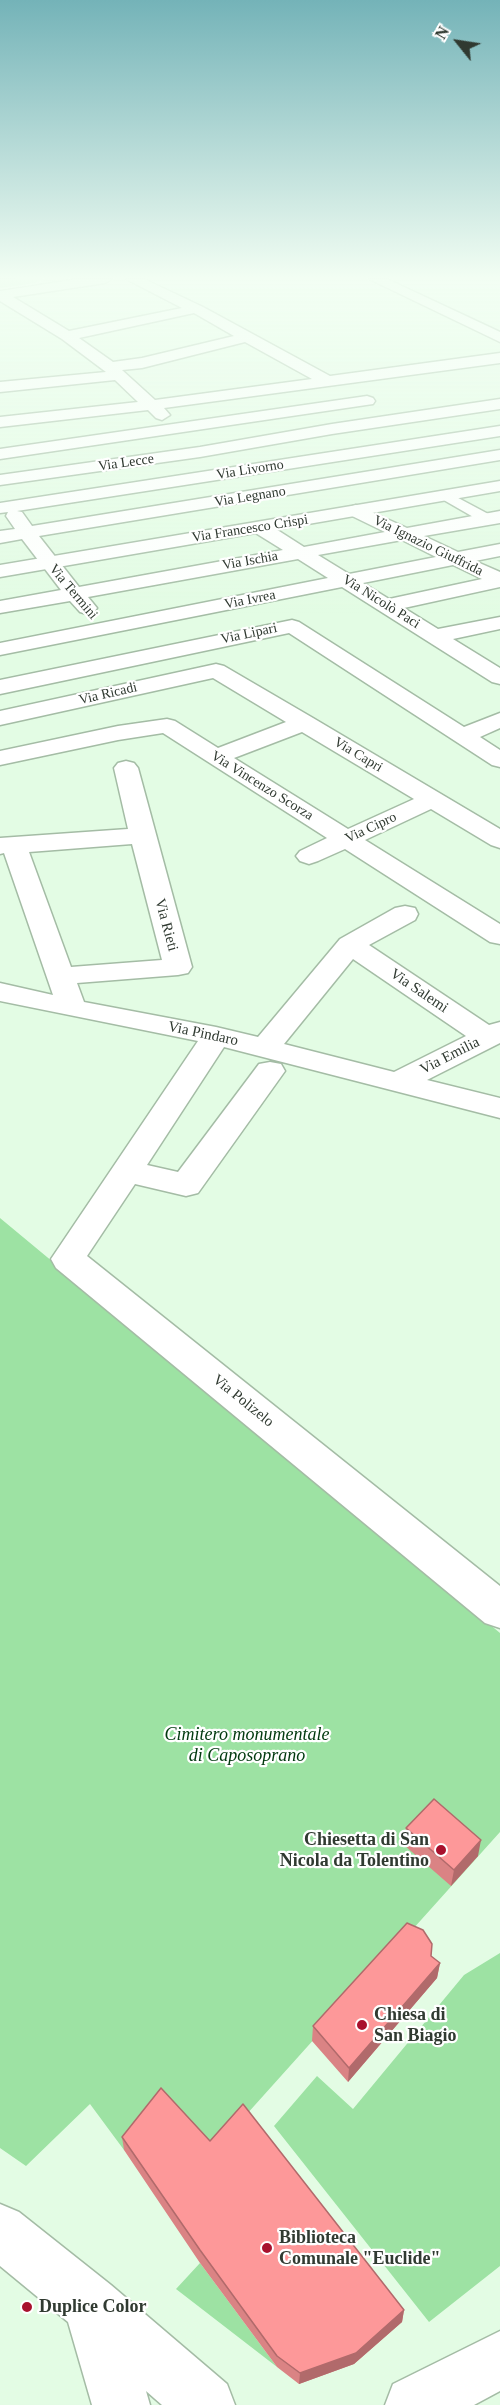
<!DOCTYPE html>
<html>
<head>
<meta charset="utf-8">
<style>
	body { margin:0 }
	#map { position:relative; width:500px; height:2405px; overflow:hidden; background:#e3fce4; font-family:Georgia,serif }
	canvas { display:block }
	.north { position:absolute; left:428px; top:12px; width:60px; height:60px; -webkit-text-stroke:4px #fff; paint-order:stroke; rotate:300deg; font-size:16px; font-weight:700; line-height:24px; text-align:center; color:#303a31 }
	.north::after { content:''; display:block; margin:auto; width:21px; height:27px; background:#303a31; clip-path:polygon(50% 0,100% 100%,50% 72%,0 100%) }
</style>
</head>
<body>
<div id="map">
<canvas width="500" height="2405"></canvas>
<div class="north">N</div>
</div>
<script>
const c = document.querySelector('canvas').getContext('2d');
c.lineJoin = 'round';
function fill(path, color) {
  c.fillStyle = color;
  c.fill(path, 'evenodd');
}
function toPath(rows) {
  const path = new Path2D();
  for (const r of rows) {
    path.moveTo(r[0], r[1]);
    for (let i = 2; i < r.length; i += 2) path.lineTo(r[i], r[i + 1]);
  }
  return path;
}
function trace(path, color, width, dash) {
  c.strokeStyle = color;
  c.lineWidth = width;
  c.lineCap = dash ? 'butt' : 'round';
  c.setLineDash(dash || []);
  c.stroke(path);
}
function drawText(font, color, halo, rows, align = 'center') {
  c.font = font + ' Georgia,serif';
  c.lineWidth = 4.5;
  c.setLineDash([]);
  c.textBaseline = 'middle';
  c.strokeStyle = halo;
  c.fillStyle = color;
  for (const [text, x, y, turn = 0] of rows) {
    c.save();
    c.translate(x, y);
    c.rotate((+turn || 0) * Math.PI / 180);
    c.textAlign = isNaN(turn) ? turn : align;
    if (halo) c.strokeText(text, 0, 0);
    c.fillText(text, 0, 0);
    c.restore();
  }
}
const green = toPath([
	[0,1218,500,1633,500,1832,211,2154,163,2102,124,2150,90,2104,26,2166,0,2148],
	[500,1953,500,2266,429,2322,274,2126,317,2076,353,2109,464,1975],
	[200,2263,277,2367,176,2289]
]);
const pedestrian = toPath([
	[447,492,492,516,494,519,492,522,482,522,442,499,440,496,447,492]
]);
const minor = toPath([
	[78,279,112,279,105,283,13,297,69,331,182,308,126,279,144,279,203,307,330,376,500,353,500,363,164,408,170,415,162,420,156,418,148,410,0,427,0,417,138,402,115,380,0,392,0,382,106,372,62,339,0,301,0,291,78,279],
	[194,313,234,336,142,358,113,362,79,338,194,313],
	[245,342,312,379,155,400,122,370,142,368,245,342],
	[369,279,387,279,500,332,500,342,369,279],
	[367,396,373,398,375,401,373,404,0,459,0,449,367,396],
	[500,399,500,409,332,434,200,457,0,485,0,475,200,447,332,424,500,399],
	[500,426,500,436,17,511,22,512,32,526,500,450,500,460,39,536,79,587,283,550,254,532,252,528,254,524,261,522,268,524,304,547,385,532,350,515,347,511,350,507,356,505,407,528,500,511,500,523,424,536,458,552,500,544,500,556,475,561,500,572,500,587,404,608,438,629,500,617,500,629,453,639,500,668,500,684,492,682,342,587,0,655,0,643,328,578,298,559,88,597,97,608,94,612,87,614,80,612,70,601,0,613,0,601,61,590,22,539,0,543,0,531,15,529,6,516,8,512,0,513,0,503,500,426],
	[402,540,436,557,349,574,318,555,402,540],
	[453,565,482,579,389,599,363,583,453,565],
	[292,620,299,622,464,727,500,713,500,728,480,737,500,750,500,767,492,765,289,633,0,694,0,680,292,620],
	[216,664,224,666,313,718,500,829,500,848,491,845,431,809,365,840,500,924,500,944,490,942,345,849,318,861,309,864,300,861,296,856,300,851,327,838,163,733,118,740,0,765,0,751,118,726,167,719,175,721,218,748,286,722,213,678,0,725,0,711,216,664],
	[302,732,414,799,348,829,234,758,302,732],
	[126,761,134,763,138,768,192,967,188,973,178,975,77,983,84,1002,216,1027,258,1037,340,939,395,908,405,906,415,908,418,914,415,920,369,945,489,1025,500,1022,500,1043,427,1080,500,1098,500,1118,224,1047,147,1165,178,1172,259,1064,270,1062,281,1064,285,1071,198,1193,186,1196,135,1184,87,1256,500,1586,500,1628,485,1623,56,1268,51,1259,198,1041,0,1001,0,983,53,995,4,853,0,854,0,838,128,829,114,768,118,763,126,761],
	[132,844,162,960,71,967,29,852,132,844],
	[353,959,466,1036,394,1072,284,1044,353,959]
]);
const tertiary = toPath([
	[500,481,500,491,0,577,0,565,500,481],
	[0,2204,19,2212,111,2285,227,2384,235,2405,162,2405,146,2391,150,2405,92,2405,68,2322,0,2266,0,2204],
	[500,2331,500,2391,474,2405,385,2405,393,2384,500,2331]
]);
const primary = toPath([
	[42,279,35,283,0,288,0,280,42,279]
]);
const wall = toPath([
	[406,1828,478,1856,451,1886,404,1845],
	[431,1956,440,1963,437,1978,348,2082,312,2041,313,2026],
	[122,2137,210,2141,404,2310,402,2322,354,2364,299,2384,277,2367,200,2263,124,2150]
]);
const shadedWall = toPath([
	[481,1840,478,1856,451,1886,454,1870],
	[440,1963,437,1978,348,2082,349,2068],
	[404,2310,402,2322,354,2364,299,2384,300,2373]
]);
const building = toPath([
	[434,1799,481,1840,454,1870,406,1828,434,1799],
	[407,1923,423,1930,432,1944,431,1956,440,1963,349,2068,313,2026,407,1923],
	[161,2088,210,2141,243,2104,404,2310,356,2353,300,2373,277,2356,200,2250,122,2137,161,2088]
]);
const markers = [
	[441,1850,6,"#a8112d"],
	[362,2025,6,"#a8112d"],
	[267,2248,6,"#a8112d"],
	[27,2307,6,"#a8112d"]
];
const farStreetnames = [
	["Via Lecce",126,463,-8],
	["Via Livorno",250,470,-9],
	["Via Legnano",250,497,-9],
	["Via Francesco Crispi",250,529,-9],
	["Via Ignazio Giuffrida",428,546,26],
	["Via Ischia",250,561,-10],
	["Via Termini",73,592,50],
	["Via Ivrea",250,600,-11],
	["Via Nicolò Paci",381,602,32],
	["Via Lipari",249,634,-12],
	["Via Ricadi",108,694,-13],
	["Via Capri",358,755,31],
	["Via Vincenzo Scorza",262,786,32],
	["Via Cipro",371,828,-25]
];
const streetNames = [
	["Via Rieti",166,925,75],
	["Via Salemi",419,991,34],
	["Via Pindaro",203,1034,12],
	["Via Emilia",450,1056,-27],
	["Via Polizelo",243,1401,39]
];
const nearParknames = [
	["Cimitero monumentale",247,1735],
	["di Caposoprano",247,1756]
];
const nearPoinames = [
	["Chiesetta di San",429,1840,"right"],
	["Nicola da Tolentino",429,1861,"right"],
	["Chiesa di",374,2015],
	["San Biagio",374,2036],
	["Biblioteca",279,2238],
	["Comunale \"Euclide\"",279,2259],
	["Duplice Color",39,2307]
];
fill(green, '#9de2a3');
trace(pedestrian, '#a4bca5', 3);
trace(minor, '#a4bca5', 3);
trace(tertiary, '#a4bca5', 3);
trace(primary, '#fff', 3);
fill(pedestrian, '#fff');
fill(minor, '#fff');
fill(tertiary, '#fff');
fill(primary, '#c2ecc7');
fill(wall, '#da8384');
fill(shadedWall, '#b16a6b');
fill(building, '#fd9899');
trace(building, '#b16a6b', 1.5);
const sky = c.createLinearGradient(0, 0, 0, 616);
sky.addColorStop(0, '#74b3b8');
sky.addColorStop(0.45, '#f2fef3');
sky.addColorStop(1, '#f2fef300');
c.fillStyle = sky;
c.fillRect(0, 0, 500, 616);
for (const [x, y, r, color] of markers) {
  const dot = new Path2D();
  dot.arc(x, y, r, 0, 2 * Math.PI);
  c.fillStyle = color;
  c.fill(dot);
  trace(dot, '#fff', 2);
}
drawText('14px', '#303a31', '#fff', farStreetnames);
drawText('15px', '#303a31', '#fff', streetNames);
drawText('italic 18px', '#00390e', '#fff', nearParknames);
drawText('bold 18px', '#303a31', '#fff', nearPoinames, 'left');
</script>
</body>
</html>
